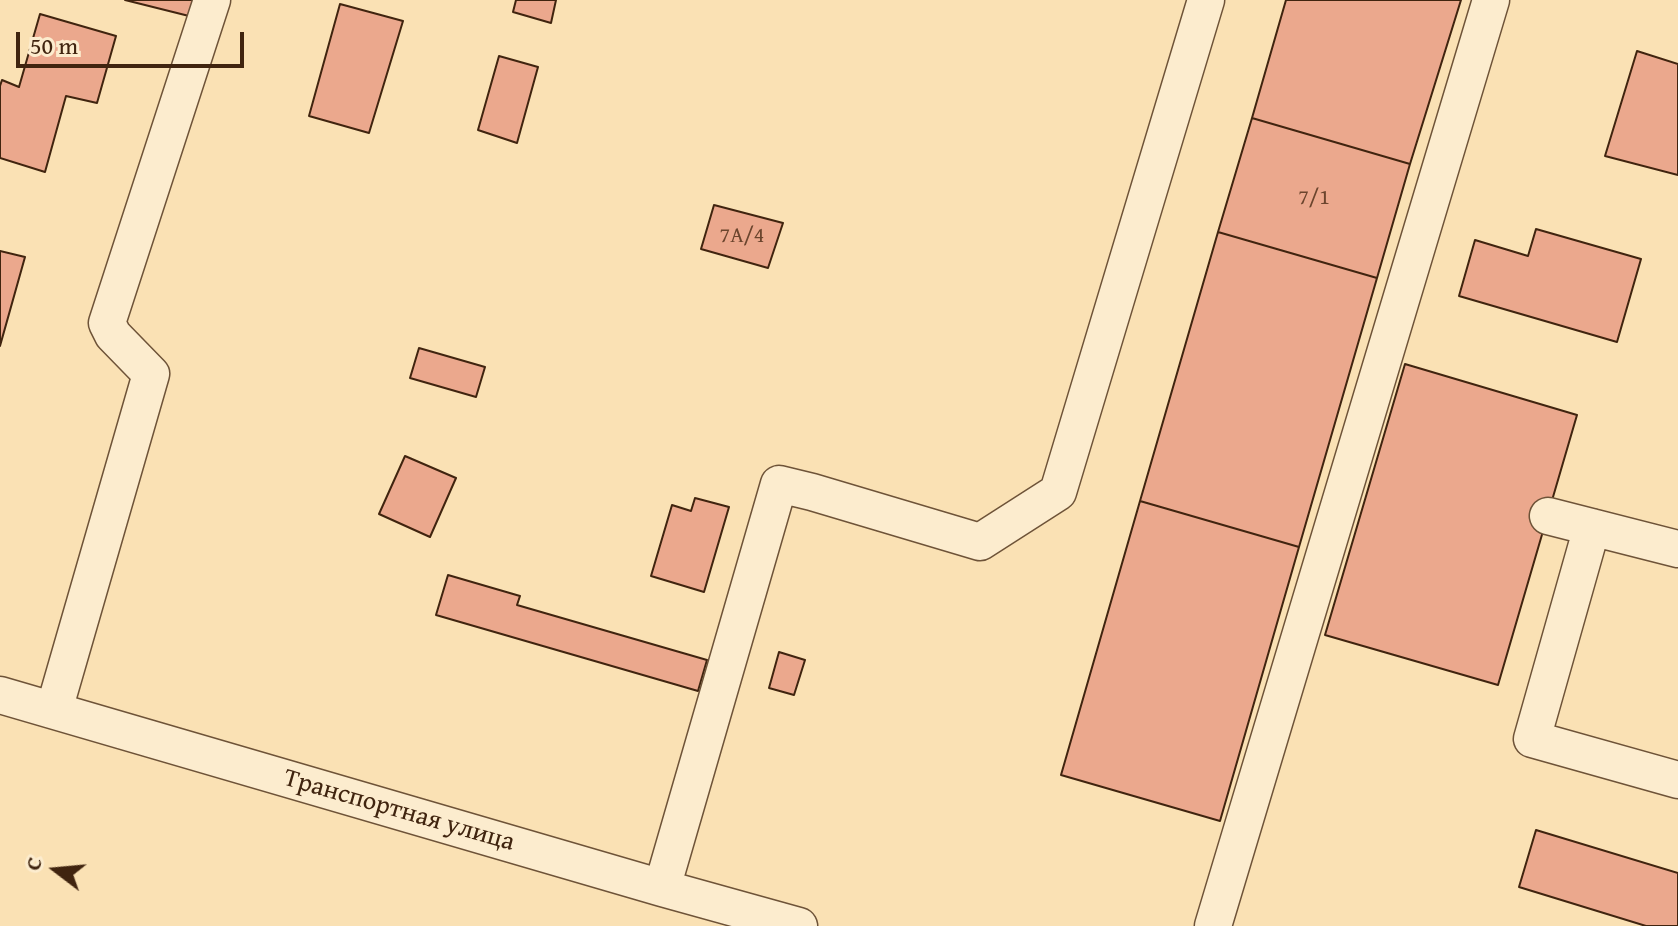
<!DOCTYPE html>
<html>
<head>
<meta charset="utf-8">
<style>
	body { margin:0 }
	#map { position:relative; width:1678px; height:926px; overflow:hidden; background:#fae1b4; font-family:"Gentium Book Plus",serif }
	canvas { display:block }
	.north { position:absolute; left:16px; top:830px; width:80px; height:80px; -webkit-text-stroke:6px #fcecce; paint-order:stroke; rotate:286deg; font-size:22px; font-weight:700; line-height:32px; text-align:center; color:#40240f }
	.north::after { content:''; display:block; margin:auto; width:28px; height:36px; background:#40240f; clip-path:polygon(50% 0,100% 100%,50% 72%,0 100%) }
	.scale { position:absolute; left:16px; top:32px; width:228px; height:36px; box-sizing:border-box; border:4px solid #40240f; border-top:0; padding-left:10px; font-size:24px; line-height:28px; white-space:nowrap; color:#40240f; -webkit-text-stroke:6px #fcecce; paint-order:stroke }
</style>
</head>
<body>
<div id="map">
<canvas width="1678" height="926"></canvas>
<div class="north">С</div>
<div class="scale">50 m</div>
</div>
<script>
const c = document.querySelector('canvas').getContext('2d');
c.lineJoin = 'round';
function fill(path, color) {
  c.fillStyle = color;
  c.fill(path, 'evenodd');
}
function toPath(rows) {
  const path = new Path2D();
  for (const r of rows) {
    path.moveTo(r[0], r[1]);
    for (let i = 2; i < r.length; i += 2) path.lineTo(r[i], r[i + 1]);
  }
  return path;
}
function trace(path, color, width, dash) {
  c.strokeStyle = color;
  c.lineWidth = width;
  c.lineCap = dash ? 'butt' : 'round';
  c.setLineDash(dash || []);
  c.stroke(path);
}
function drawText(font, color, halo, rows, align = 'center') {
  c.font = font + ' "Gentium Book Plus",serif';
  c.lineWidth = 6;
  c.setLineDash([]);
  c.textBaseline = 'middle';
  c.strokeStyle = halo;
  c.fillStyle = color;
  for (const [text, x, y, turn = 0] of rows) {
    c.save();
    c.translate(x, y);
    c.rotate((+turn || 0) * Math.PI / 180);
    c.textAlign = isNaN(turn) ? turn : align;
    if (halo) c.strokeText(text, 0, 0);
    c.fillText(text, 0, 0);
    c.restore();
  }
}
const building = toPath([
	[125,0,198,0,193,17,125,0],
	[516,0,556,0,551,23,513,12,516,0],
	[1286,0,1461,0,1410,164,1252,118,1286,0],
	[340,4,403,21,369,133,309,116,340,4],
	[40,14,116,36,97,103,66,96,45,172,0,158,0,86,2,80,19,87,40,14],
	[1637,51,1678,64,1678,175,1605,156,1637,51],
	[499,56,538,67,517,143,478,130,499,56],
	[1252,118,1410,164,1377,278,1218,232,1252,118],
	[714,205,783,223,768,268,701,249,714,205],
	[1536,229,1641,259,1617,342,1459,296,1475,240,1528,256,1536,229],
	[1218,232,1377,278,1299,547,1140,501,1218,232],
	[0,251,25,257,0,346,0,251],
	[419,348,485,367,476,397,410,378,419,348],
	[1405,364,1577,415,1498,685,1325,635,1405,364],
	[405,456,456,478,430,537,379,514,405,456],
	[695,498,729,507,704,592,651,576,672,505,691,511,695,498],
	[1140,501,1299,547,1220,821,1061,775,1140,501],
	[448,575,520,596,517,605,707,660,698,691,436,615,448,575],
	[779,652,805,660,794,695,769,688,779,652],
	[1536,830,1678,873,1678,926,1646,926,1519,887,1536,830]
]);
const minor = toPath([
	[1548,516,1678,549],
	[1592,527,1532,739,1678,780],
	[0,695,662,888,799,926],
	[54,710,151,374,113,335,107,323,212,0],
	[662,888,779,484,812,492,980,542,1058,492,1206,0],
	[1213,926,1491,0]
]);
const numberNames = [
	["7/1",1314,198],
	["7А/4",742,236]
];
const streetNames = [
	["Транспортная улица",399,811,16]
];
fill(building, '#eba88d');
trace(building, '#40240f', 2);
trace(minor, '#6e5338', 39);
trace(minor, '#fcecce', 36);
drawText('22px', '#6b452e', null, numberNames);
drawText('26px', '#40240f', '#fcecce', streetNames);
</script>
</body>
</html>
